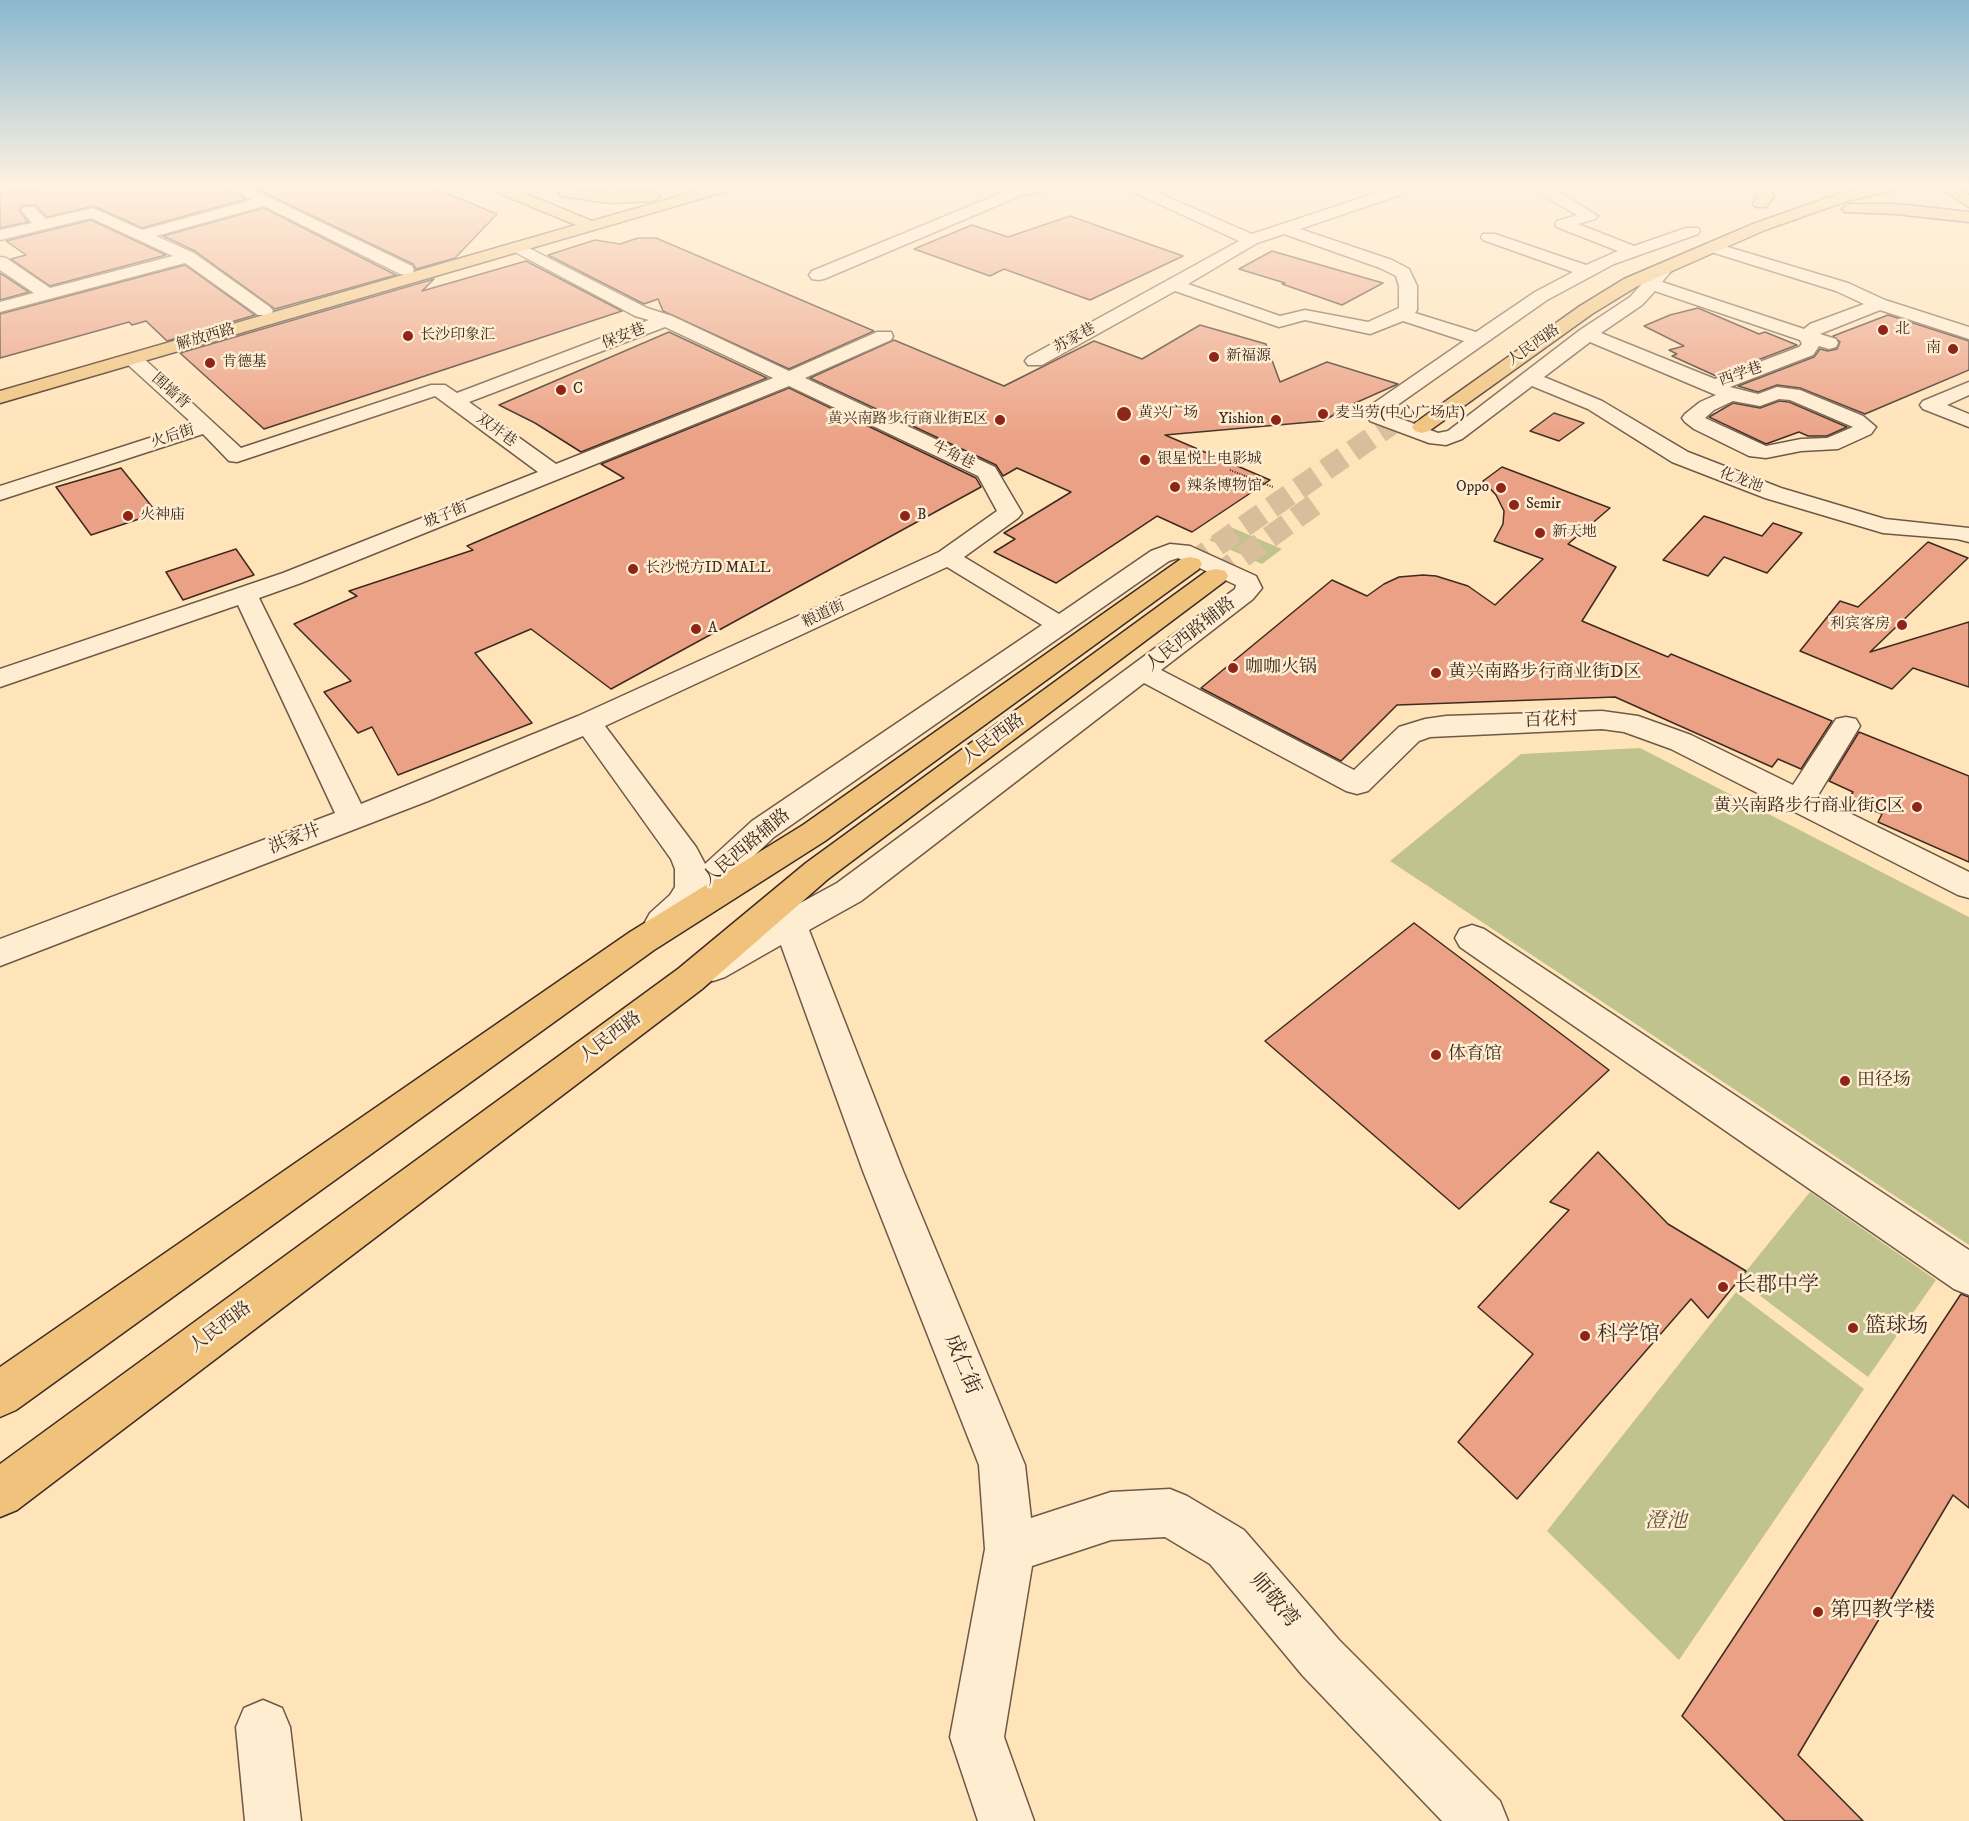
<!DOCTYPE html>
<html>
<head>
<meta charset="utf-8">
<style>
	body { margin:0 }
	canvas { display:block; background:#ffe3b9 }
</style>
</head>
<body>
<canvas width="1969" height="1821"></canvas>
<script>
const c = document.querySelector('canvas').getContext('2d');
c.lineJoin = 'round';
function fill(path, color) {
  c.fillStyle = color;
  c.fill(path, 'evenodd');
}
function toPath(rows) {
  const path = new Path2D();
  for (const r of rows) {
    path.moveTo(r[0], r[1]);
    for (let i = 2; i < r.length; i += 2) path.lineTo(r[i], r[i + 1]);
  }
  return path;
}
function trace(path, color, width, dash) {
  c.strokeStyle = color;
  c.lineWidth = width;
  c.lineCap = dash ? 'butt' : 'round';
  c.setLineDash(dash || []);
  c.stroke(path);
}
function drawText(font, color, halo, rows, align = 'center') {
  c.font = font + ' "IM FELL DW Pica","Noto Serif SC",serif';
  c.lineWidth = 5;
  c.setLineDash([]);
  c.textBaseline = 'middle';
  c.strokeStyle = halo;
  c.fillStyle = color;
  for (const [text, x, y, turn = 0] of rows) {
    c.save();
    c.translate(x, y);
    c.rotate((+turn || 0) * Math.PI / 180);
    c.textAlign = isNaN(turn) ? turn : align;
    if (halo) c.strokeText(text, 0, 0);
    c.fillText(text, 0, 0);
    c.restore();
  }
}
const green = toPath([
	[1228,526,1282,549,1262,564,1209,540],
	[1640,748,1969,917,1969,1245,1390,861,1521,754],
	[1810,1192,1936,1280,1868,1377,1739,1280],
	[1736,1292,1864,1389,1679,1660,1547,1531]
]);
const building = toPath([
	[35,188,230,188,246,199,142,228,94,206,47,217,36,205,24,205,19,210,28,222,0,228,0,194,35,188],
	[254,188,434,188,497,214,455,258,416,269,413,264,254,188],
	[264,208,396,275,275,309,195,251,163,236,264,208],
	[1070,216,1183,256,1090,300,1004,269,990,276,914,249,972,225,1008,237,1070,216],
	[91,220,166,255,50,286,11,259,26,255,6,241,91,220],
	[638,238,656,238,874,331,789,369,663,311,658,299,644,304,548,255,595,240,620,244,638,238],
	[1272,251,1383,283,1342,305,1282,284,1285,283,1239,269,1272,251],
	[526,261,622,311,264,429,180,353,434,279,422,291,526,261],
	[185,265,255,315,167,341,146,321,132,325,129,322,0,358,0,314,185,265],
	[0,273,29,292,0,300,0,273],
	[1698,308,1759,334,1765,332,1797,345,1716,376,1672,356,1677,354,1669,350,1684,346,1644,326,1670,315,1698,308],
	[1888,315,1969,341,1969,370,1865,414,1800,388,1777,385,1758,392,1738,386,1814,357,1820,349,1828,351,1837,349,1840,342,1833,336,1888,315],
	[1200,325,1266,344,1280,382,1327,362,1398,384,1353,404,1323,421,1165,435,1270,480,1192,532,1157,516,1056,583,994,552,1015,539,1004,533,1071,492,1017,468,1003,476,996,465,810,378,894,340,1004,386,1094,341,1142,359,1200,325],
	[669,332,767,378,581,452,535,423,499,405,669,332],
	[789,388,976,478,981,487,611,689,531,629,475,653,532,723,398,775,372,727,358,733,324,692,351,681,294,624,357,596,349,591,473,550,467,546,624,478,601,464,789,388],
	[1779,401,1789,402,1847,427,1827,436,1808,436,1799,432,1766,444,1709,417,1733,403,1760,408,1779,401],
	[1554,413,1584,423,1559,441,1530,431,1554,413],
	[1502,467,1610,508,1568,544,1616,567,1582,621,1668,657,1671,654,1832,721,1801,769,1778,759,1772,767,1615,697,1397,705,1341,761,1201,688,1332,580,1367,596,1384,584,1399,577,1423,575,1436,576,1468,586,1495,605,1543,559,1494,541,1503,524,1504,511,1496,495,1483,481,1502,467],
	[121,468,157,513,91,535,56,487,121,468],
	[1704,516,1762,536,1773,523,1802,533,1767,573,1724,557,1708,576,1663,560,1704,516],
	[1928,542,1968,558,1870,652,1969,622,1969,687,1913,668,1892,689,1800,651,1840,601,1858,607,1928,542],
	[236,549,254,575,183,600,166,572,236,549],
	[1859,732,1969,776,1969,862,1878,822,1882,814,1848,800,1853,792,1829,781,1859,732],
	[1414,923,1609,1070,1459,1209,1265,1041,1414,923],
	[1598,1152,1668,1224,1746,1271,1708,1318,1691,1299,1517,1499,1458,1442,1533,1354,1478,1307,1569,1210,1550,1202,1598,1152],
	[1961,1294,1969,1297,1969,1508,1953,1495,1798,1755,1863,1821,1785,1821,1682,1716,1961,1294]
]);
const majorTunnel = toPath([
	[1190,564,1400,418],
	[1216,576,1314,505]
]);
const path = toPath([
	[1230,470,1273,487]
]);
const minor = toPath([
	[232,188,250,188,412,266,414,270,412,274,406,275,400,274,264,206,156,236,194,253,270,307,273,311,270,315,258,315,185,263,0,312,0,302,34,293,0,270,0,257,6,258,50,288,173,256,91,218,0,240,0,230,32,223,21,210,24,207,34,207,46,219,93,208,142,230,252,200,232,188],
	[1014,188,1048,188,1046,191,1022,195,824,279,818,280,812,279,809,275,812,271,1014,188],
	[1129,188,1147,188,1252,234,1382,191,1380,188,1403,188,1405,191,1403,194,1300,229,1392,260,1409,269,1417,286,1417,310,1415,313,1476,332,1535,292,1573,272,1483,240,1481,237,1483,234,1495,234,1586,265,1618,251,1557,227,1555,224,1557,221,1577,215,1541,194,1538,188,1552,188,1598,216,1595,219,1578,224,1634,246,1686,228,1698,228,1700,231,1698,234,1614,264,1547,300,1386,413,1438,433,1448,431,1580,330,1630,297,1659,265,1665,264,1673,269,1662,282,1804,329,1810,324,1864,304,1836,291,1705,250,1703,247,1711,242,1848,283,1885,300,1969,327,1969,339,1880,310,1820,334,1836,339,1838,343,1836,347,1829,349,1819,346,1813,355,1730,387,1758,394,1777,387,1800,390,1863,416,1876,427,1871,434,1838,449,1801,451,1766,458,1749,456,1694,429,1685,422,1682,418,1685,414,1700,402,1716,395,1590,342,1544,377,1602,401,1688,452,1781,488,1885,519,1969,528,1969,542,1957,539,1883,533,1765,498,1672,462,1588,409,1532,386,1462,439,1446,445,1429,443,1370,421,1366,412,1374,403,1464,341,1403,321,1370,334,1305,320,1279,327,1175,291,1042,365,1028,365,1025,361,1028,357,1239,241,1131,191,1129,188],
	[1284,234,1380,268,1396,276,1399,286,1399,308,1368,322,1305,310,1280,316,1188,284,1257,243,1284,234],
	[1655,291,1800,340,1802,344,1799,347,1715,379,1601,333,1642,305,1655,291],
	[1779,399,1790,400,1853,427,1827,438,1801,439,1766,446,1705,418,1714,410,1733,401,1760,406,1779,399],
	[519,243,647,308,672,316,789,371,877,332,891,332,893,336,891,340,805,378,995,467,1022,513,1018,518,964,557,1059,614,1151,551,1170,544,1190,546,1256,576,1262,588,1253,599,1161,670,1354,770,1399,727,1425,719,1446,716,1602,711,1638,716,1691,735,1793,785,1836,719,1846,717,1856,719,1860,726,1817,797,1969,872,1969,898,1958,895,1671,749,1624,732,1602,729,1430,737,1419,741,1368,791,1357,794,1346,791,1144,683,861,901,809,930,903,1171,1025,1465,1031,1518,1111,1492,1170,1489,1187,1496,1244,1530,1339,1640,1500,1801,1508,1821,1442,1821,1303,1676,1210,1564,1165,1537,1111,1540,1032,1566,1004,1737,1034,1821,978,1821,950,1737,985,1549,979,1465,863,1171,781,945,725,977,713,981,701,977,696,967,701,957,837,883,1235,589,1236,585,1178,558,1169,561,774,837,674,931,662,935,650,931,645,922,650,913,670,895,675,887,675,869,671,859,583,736,428,801,0,966,0,939,335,813,238,605,0,687,0,669,283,573,538,472,435,396,237,462,229,461,203,434,0,500,0,486,193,424,126,363,123,359,126,355,140,355,241,448,431,385,445,385,457,393,649,320,635,316,513,251,511,248,513,245,519,243],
	[665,327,773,378,556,464,469,402,665,327],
	[789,386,978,476,997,511,939,552,578,716,361,804,259,598,301,583,789,386],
	[947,567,1042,625,752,821,705,864,696,847,605,726,947,567],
	[1969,382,1969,395,1947,405,1969,414,1969,427,1923,409,1920,405,1923,401,1969,382],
	[1472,925,1484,929,1969,1250,1969,1295,1954,1289,1460,947,1455,938,1460,929,1472,925],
	[263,1700,282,1708,290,1727,301,1821,245,1821,236,1727,244,1708,263,1700]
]);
const major = toPath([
	[492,188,511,188,592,221,707,188,729,188,727,191,0,403,0,391,576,225,494,191,492,188],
	[1756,188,1770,188,1774,196,1766,207,1756,207,1753,204,1758,196,1756,188],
	[1867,188,1894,188,1892,191,1847,201,1765,230,1636,287,1592,314,1429,431,1422,433,1415,431,1412,427,1415,423,1580,306,1624,279,1753,224,1838,194,1867,188],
	[1940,188,1957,188,1969,195,1969,207,1940,188],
	[566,189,610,193,653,191,661,196,653,201,610,203,561,196,559,193,566,189],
	[1850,204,1896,204,1969,212,1969,222,1896,214,1845,212,1842,209,1845,206,1850,204],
	[1190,557,1199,559,1202,564,1199,569,825,841,654,950,16,1410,0,1417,0,1367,630,932,803,825,1181,559,1190,557],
	[1216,569,1225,571,1228,576,1225,581,828,879,702,989,17,1510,0,1517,0,1464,678,969,806,863,1207,571,1216,569]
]);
const markers = [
	[1883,330,6,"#8f2418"],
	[408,336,6,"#8f2418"],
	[1953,349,6,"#8f2418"],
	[1214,357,6,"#8f2418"],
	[210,363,6,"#8f2418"],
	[561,390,6,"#8f2418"],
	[1124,414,8,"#8f2418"],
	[1323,414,6,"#8f2418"],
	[1000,420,6,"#8f2418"],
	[1276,420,6,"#8f2418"],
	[1145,460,6,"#8f2418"],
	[1175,487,6,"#8f2418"],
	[1501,488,6,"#8f2418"],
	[1514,505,6,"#8f2418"],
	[128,516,6,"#8f2418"],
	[905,516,6,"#8f2418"],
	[1540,533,6,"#8f2418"],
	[633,569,6,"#8f2418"],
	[1902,625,6,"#8f2418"],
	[696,629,6,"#8f2418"],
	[1233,668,6,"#8f2418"],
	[1436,673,6,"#8f2418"],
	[1917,807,6,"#8f2418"],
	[1436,1055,6,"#8f2418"],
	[1845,1081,6,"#8f2418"],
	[1723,1287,6,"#8f2418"],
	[1853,1328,6,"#8f2418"],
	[1585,1336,6,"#8f2418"],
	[1818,1612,6,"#8f2418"]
];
const farPoinames = [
	["北",1895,330],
	["长沙印象汇",420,336],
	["南",1941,349,"right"],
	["新福源",1226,357],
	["肯德基",222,363],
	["C",573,390],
	["黄兴广场",1138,414],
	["麦当劳(中心广场店)",1335,414],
	["黄兴南路步行商业街E区",988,420,"right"],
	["Yishion",1264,420,"right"],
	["银星悦上电影城",1157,460],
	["辣条博物馆",1187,487],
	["Oppo",1489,488,"right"],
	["Semir",1526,505],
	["火神庙",140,516],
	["B",917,516],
	["新天地",1552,533],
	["长沙悦方ID MALL",645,569],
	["利宾客房",1890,625,"right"],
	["A",708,629]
];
const farStreetnames = [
	["保安巷",624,337,-21],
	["解放西路",206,338,-16],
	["苏家巷",1075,339,-29],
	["人民西路",1534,346,-35],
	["西学巷",1741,375,-19],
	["围墙背",170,392,42],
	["双井巷",496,431,36],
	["火后街",173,437,-18],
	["牛角巷",953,456,26],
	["化龙池",1741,481,20],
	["坡子街",446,516,-22],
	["粮道街",824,615,-25]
];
const streetNames = [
	["人民西路辅路",1191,635,-38],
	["百花村",1551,721,-2],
	["人民西路",994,740,-36],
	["洪家井",295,840,-21],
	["人民西路辅路",747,848,-40],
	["人民西路",611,1038,-37],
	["人民西路",221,1328,-37]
];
const poiNames = [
	["咖咖火锅",1245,668],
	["黄兴南路步行商业街D区",1448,673],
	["黄兴南路步行商业街C区",1905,807,"right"],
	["体育馆",1448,1055],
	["田径场",1857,1081]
];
const nearPoinames = [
	["长郡中学",1735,1287],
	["篮球场",1865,1328],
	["科学馆",1597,1336],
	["第四教学楼",1830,1612]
];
const nearStreetnames = [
	["成仁街",961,1365,68],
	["师敬湾",1273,1601,50]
];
const nearParknames = [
	["澄池",1666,1523]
];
fill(green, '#c1c38f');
fill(building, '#eba185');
trace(building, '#3d2b21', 1.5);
trace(majorTunnel, '#d8be9b', 22, [22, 11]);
trace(minor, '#6e5947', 3);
trace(major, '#3d2b21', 3);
trace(path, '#3d2b21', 2, [1, 1.5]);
fill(minor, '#ffedd2');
fill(major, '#f0c27c');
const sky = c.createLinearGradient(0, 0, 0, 443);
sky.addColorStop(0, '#8bb8d0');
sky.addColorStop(0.42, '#fff2e0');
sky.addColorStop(1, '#fff2e000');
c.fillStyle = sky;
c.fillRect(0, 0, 1969, 443);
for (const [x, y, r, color] of markers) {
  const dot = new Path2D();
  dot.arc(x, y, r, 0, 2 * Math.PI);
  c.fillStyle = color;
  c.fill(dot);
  trace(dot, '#ffedd2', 2);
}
drawText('15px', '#3d2b21', '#ffedd2', farPoinames, 'left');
drawText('15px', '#3d2b21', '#ffedd2', farStreetnames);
drawText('18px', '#3d2b21', '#ffedd2', streetNames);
drawText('18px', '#3d2b21', '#ffedd2', poiNames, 'left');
drawText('21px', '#3d2b21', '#ffedd2', nearPoinames, 'left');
drawText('21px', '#3d2b21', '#ffedd2', nearStreetnames);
drawText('italic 21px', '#5e513c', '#ffedd2', nearParknames);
</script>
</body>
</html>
